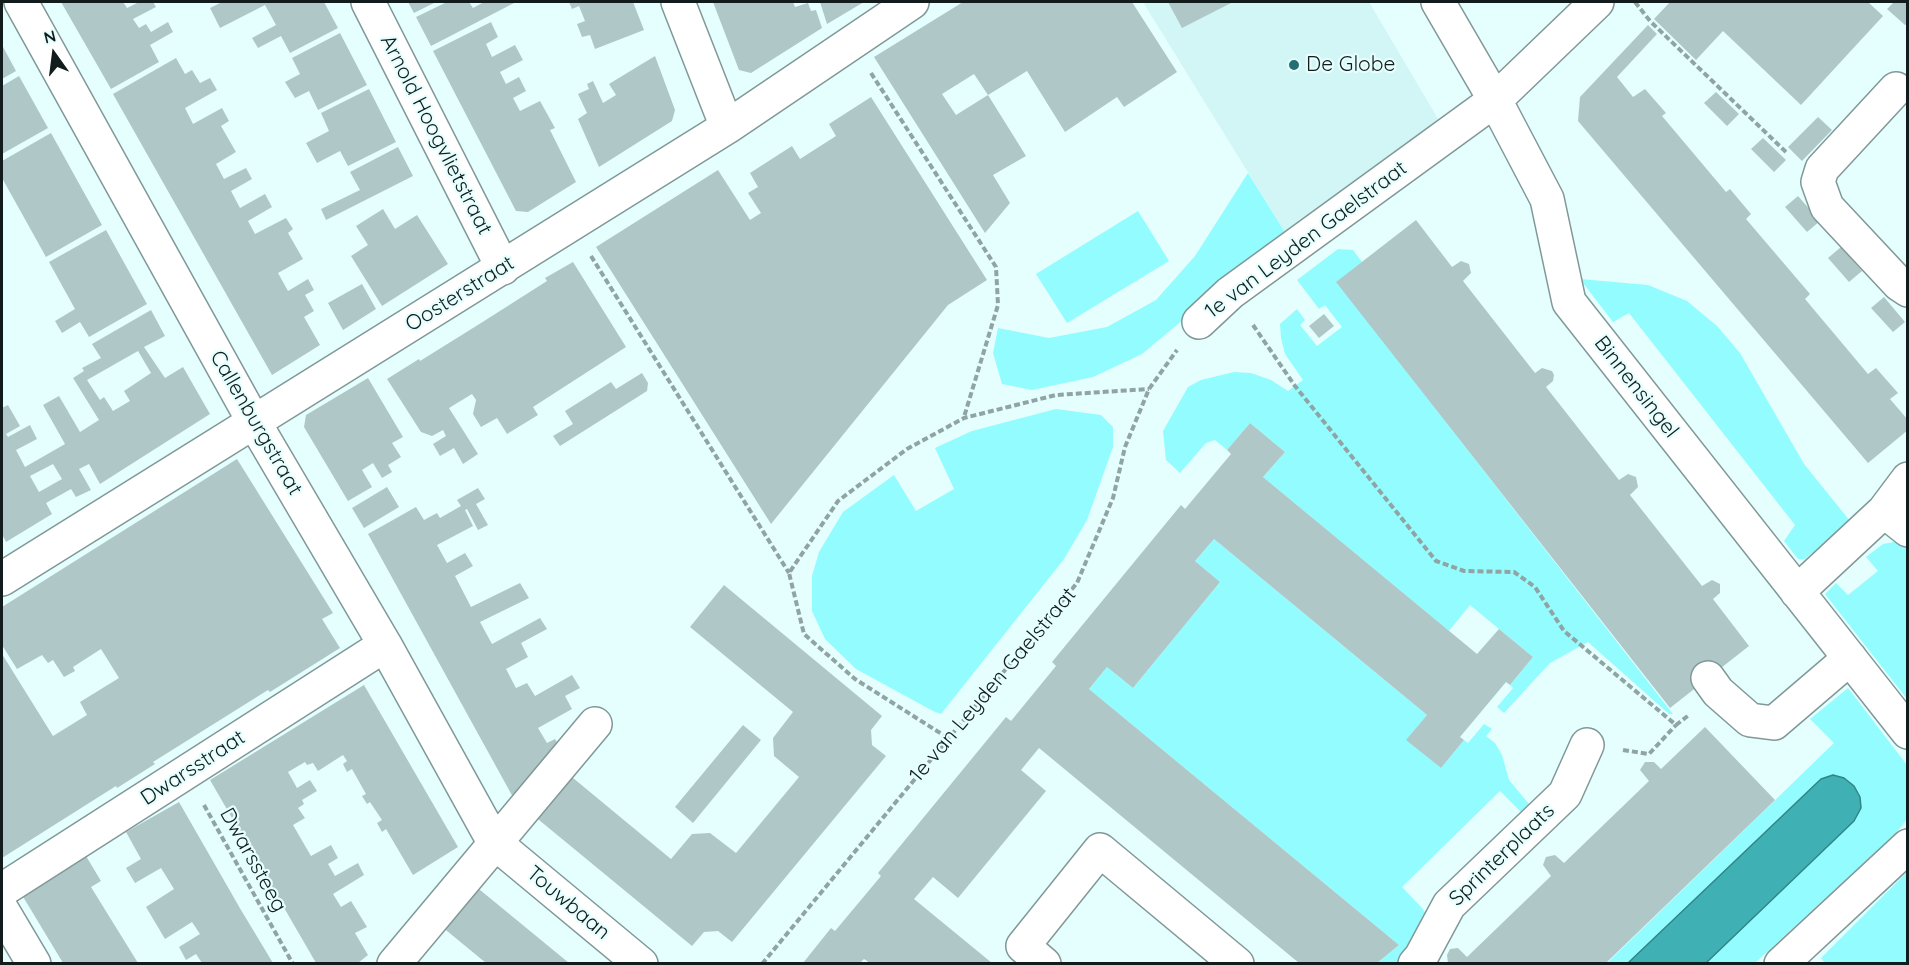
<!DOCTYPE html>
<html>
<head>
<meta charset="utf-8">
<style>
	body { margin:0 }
	#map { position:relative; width:1909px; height:965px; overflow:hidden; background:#e5fefe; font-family:Quicksand,sans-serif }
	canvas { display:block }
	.frame { position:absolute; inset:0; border:3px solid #131c1c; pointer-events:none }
	.north { position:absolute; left:24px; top:24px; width:60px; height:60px; -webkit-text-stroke:4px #e5fefe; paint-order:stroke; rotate:346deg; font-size:16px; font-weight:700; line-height:24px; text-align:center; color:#131c1c }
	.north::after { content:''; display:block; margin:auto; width:21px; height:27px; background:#131c1c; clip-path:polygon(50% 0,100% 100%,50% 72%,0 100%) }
</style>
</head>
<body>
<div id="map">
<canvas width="1909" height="965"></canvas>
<div class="frame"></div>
<div class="north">N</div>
</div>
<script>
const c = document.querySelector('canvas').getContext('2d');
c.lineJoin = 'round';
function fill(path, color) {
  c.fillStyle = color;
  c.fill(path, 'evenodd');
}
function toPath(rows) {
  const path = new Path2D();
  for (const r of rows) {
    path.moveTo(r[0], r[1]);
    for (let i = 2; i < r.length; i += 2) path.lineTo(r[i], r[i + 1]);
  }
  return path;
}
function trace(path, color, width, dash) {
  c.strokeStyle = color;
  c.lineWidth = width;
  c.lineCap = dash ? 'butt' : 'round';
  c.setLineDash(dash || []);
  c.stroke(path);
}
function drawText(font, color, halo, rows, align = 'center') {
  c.font = font + ' Quicksand,sans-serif';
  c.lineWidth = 4.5;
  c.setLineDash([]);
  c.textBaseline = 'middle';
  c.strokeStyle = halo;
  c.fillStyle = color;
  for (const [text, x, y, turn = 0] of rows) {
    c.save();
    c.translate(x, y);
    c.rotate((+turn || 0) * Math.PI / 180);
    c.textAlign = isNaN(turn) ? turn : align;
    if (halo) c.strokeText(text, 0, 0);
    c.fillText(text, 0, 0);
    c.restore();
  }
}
const built = toPath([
	[1143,2,1369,2,1444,129,1286,234]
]);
const green = toPath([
	[1248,173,1286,234,1142,354,1093,377,1032,390,1002,384,993,353,998,328,1049,338,1107,327,1156,300,1195,256],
	[1138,211,1169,261,1067,323,1036,274],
	[1338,249,1353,250,1362,262,1337,282,1673,714,1669,714,1588,642,1550,663,1504,713,1497,707,1513,688,1510,685,1533,657,1470,605,1449,631,1263,477,1285,452,1250,423,1227,450,1215,440,1206,443,1180,473,1166,460,1163,431,1188,387,1201,380,1234,372,1251,373,1271,380,1288,391,1303,380,1285,354,1281,338,1280,324,1297,309,1305,320,1300,325,1317,346,1342,327,1325,305,1319,309,1297,280],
	[1580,279,1648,285,1687,301,1717,326,1740,353,1804,464,1850,521,1805,559,1798,559,1784,541,1795,525,1629,313,1613,322],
	[1056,409,1101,415,1113,427,1113,447,1087,520,1064,559,941,714,933,711,856,669,825,639,812,611,812,576,819,552,843,512,894,475,916,511,954,489,935,448,972,431],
	[1214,539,1427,715,1407,740,1441,768,1464,740,1468,743,1484,724,1492,729,1486,736,1495,743,1502,755,1509,780,1529,804,1521,812,1500,791,1402,887,1422,908,1430,919,1412,951,1399,963,1377,963,1399,945,1089,689,1107,667,1133,688,1220,582,1195,561],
	[1899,541,1907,543,1907,699,1825,594,1836,583,1848,595,1878,571,1866,557,1883,544],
	[1848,688,1907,765,1907,819,1897,832,1755,963,1706,963,1854,821,1821,779,1628,963,1606,964,1834,743,1810,719],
	[1907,872,1907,963,1825,963,1821,958]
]);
const water = toPath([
	[1833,775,1844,778,1854,786,1860,797,1861,808,1854,821,1706,963,1628,963,1821,779,1833,775]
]);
const building = toPath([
	[61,2,123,2,127,8,139,2,153,2,156,7,133,19,139,28,146,24,151,32,168,22,173,32,150,45,159,62,111,89],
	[222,2,324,2,338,28,290,53,281,36,258,48,252,38,276,25,265,5,220,28,210,8],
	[408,2,436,2,414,13],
	[447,2,469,2,473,8,484,2,516,2,431,46,416,17],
	[569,2,633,2,644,30,595,49,590,35,582,37,577,24,585,21,579,6,572,9],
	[713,2,793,2,795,7,808,3,811,11,816,10,822,28,751,73,739,70],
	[820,2,864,2,827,24],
	[963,2,1132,2,1177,72,1124,107,1117,97,1065,132,1027,71,988,95,974,74,942,94,956,115,988,95,1026,156,993,175,1010,203,985,233,874,57],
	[1168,2,1233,2,1182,28],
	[1670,2,1868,2,1883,16,1801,105,1723,31,1696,60,1654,19],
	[1894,2,1908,2,1908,23,1905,25,1887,9],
	[491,22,498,37,486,44,492,57,515,45,523,60,500,72,506,84,519,77,526,91,513,98,520,111,540,101,555,128,550,130,576,182,528,212,516,211,433,51],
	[1648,25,1657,34,1617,77,1633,97,1645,89,1666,113,1662,116,1726,192,1730,189,1751,214,1746,219,1810,294,1805,299,1868,374,1876,368,1898,393,1890,399,1908,420,1908,430,1868,463,1578,121,1580,97],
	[340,33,367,85,318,110,309,91,295,98,285,82,300,74,292,58],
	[2,45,16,71,2,79],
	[655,56,675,110,672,121,599,167,578,119,587,113,578,94,589,89,587,84,593,81,603,103,616,95,609,84],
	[176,58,185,74,192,70,200,83,210,78,217,90,185,108,193,124,222,108,229,121,221,126,236,152,216,164,224,179,246,168,252,179,231,191,240,208,265,194,272,207,248,221,255,234,286,218,293,229,288,233,303,259,278,273,288,291,308,279,314,290,305,295,314,311,304,317,320,345,272,375,113,94],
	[19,76,48,128,2,154,2,86],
	[369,89,396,142,348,166,340,151,317,163,306,143,329,131,321,113],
	[1716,92,1739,114,1727,126,1704,103],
	[871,97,987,280,948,305,771,524,596,247,718,170,750,220,761,213,748,193,758,187,750,173,792,146,800,159,836,136,829,124],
	[1818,117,1832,130,1802,161,1788,147],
	[51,133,102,225,46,257,2,178,2,161],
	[1763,138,1786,160,1774,172,1751,149],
	[398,147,413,176,326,220,321,209,360,190,350,172],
	[1798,196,1820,221,1807,232,1785,207],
	[383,209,395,229,417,215,448,264,382,306,351,256,368,245,356,226],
	[1416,220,1452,267,1461,261,1469,264,1471,273,1463,281,1535,373,1542,368,1552,371,1554,375,1553,381,1546,387,1619,480,1628,474,1636,477,1638,487,1630,495,1702,586,1712,580,1720,584,1720,593,1713,599,1749,646,1670,708,1336,282],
	[106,230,147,304,89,337,80,322,62,333,55,321,75,309,49,262],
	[1841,247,1862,271,1849,282,1828,258],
	[573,262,626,347,533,407,538,415,507,434,497,418,481,427,473,414,476,400,472,394,449,408,478,454,463,464,454,448,440,456,433,444,446,436,443,430,432,436,421,432,387,379,419,359,420,361,481,323,547,281,545,278],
	[362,284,376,309,343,330,328,303],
	[1884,297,1905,322,1893,332,1871,308],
	[151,310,165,336,144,347,165,378,183,367,210,414,100,484,89,464,79,469,91,490,76,497,71,489,46,503,52,514,6,542,2,534,2,408,8,405,20,426,6,434,8,437,30,425,37,439,16,450,25,467,65,444,43,405,59,396,80,432,99,420,73,378,84,371,82,368,101,358,92,344],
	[138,351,151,373,124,391,130,401,113,411,104,397,100,400,87,380],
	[53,464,62,479,39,492,30,476],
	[1324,314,1334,326,1319,338,1309,326],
	[642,373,648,383,647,391,560,446,553,436,573,424,565,411,611,382,616,389],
	[368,378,403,437,392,443,401,457,388,465,392,472,382,478,373,463,362,470,372,487,348,501,304,427,306,415],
	[1250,423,1285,452,1263,477,1477,654,1499,629,1533,657,1510,685,1506,682,1460,737,1464,740,1441,768,1406,740,1427,715,1214,539,1195,561,1220,582,1133,688,1107,667,1089,689,1399,945,1377,963,1299,963,1039,748,1021,770,1046,791,958,898,933,877,914,899,992,963,870,963,864,959,860,963,803,963,831,928,835,931,881,876,878,873,1006,717,1011,721,1056,666,1052,662,1181,505,1185,509,1231,454,1227,450],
	[237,459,333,613,322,619,340,648,270,692,268,690,153,762,155,764,117,788,116,786,2,858,2,654,53,736,87,715,80,702,119,678,101,649,73,667,75,671,64,677,53,660,48,663,42,655,17,669,2,645,2,607],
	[387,487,399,507,364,528,352,508],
	[478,488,485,499,476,504,488,525,478,530,467,509,465,510,473,526,437,545,447,563,465,553,473,566,455,576,471,607,520,583,529,598,480,622,492,644,540,618,547,629,521,643,528,657,506,669,516,688,527,683,535,696,572,675,580,688,565,696,572,709,538,728,547,743,555,739,560,747,514,799,368,534,416,507,424,520,437,513,440,518,461,506,457,500],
	[724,585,882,716,871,730,872,745,886,756,732,942,718,931,704,932,692,946,533,815,567,773,671,859,692,834,710,833,736,853,799,777,774,756,773,738,793,712,690,627],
	[364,685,458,847,413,875,386,829,382,832,377,823,382,820,370,802,367,804,362,796,366,794,352,769,347,772,343,764,347,761,343,755,318,771,313,763,307,765,305,762,288,772,297,788,310,780,317,791,302,800,304,804,298,808,305,818,293,825,311,856,331,845,338,858,328,864,335,876,358,863,364,875,333,894,341,907,351,901,367,927,355,933,368,955,358,963,316,963,210,780],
	[743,725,761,740,693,823,675,807],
	[1705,727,1775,800,1606,963,1448,963,1447,955,1450,949,1458,948,1467,957,1551,876,1543,865,1546,857,1555,855,1564,863,1649,781,1640,770,1645,762,1654,762,1661,769],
	[179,802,241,910,273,963,202,963,196,954,186,960,179,947,200,934,192,922,165,939,146,907,174,889,161,868,135,883,126,868,141,859,126,832],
	[86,856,101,881,91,887,138,963,63,963,22,895],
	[474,885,569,963,486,963,441,926]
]);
const path = toPath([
	[1635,2,1650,21,1787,153],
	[871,73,996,267,998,305,964,417],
	[591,256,789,573],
	[1253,325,1295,386,1436,561,1464,571,1514,572,1535,587,1564,631,1676,725,1689,715],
	[948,738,855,679,804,634,789,573,838,501,907,449,964,418,1056,395,1149,389],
	[1623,750,1649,754,1676,725],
	[204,805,293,964],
	[762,964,1077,583,1113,498,1125,447,1149,389,1177,350]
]);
const minor = toPath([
	[21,2,254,422,385,645,494,842,641,964],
	[368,2,503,268],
	[678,2,727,127],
	[1438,2,1495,100,1547,199,1569,302,1908,732],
	[1896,89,1822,169,1818,182,1827,207,1899,284,1908,290],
	[1199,322,1230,293,1495,100,1597,2],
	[1884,511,1908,530],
	[2,579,727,127,912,2],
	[1797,592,1884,511,1908,479],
	[1708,678,1718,692,1750,720,1774,723,1850,658],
	[2,890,385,645],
	[2,910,34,964],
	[394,964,595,724],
	[1044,964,1023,946,1100,850,1237,964],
	[1415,964,1421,957,1449,905,1565,794,1587,745],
	[1781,964,1908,846]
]);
const markers = [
	[1294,65,6,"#246f71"]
];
const poiNames = [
	["De Globe",1306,65]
];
const streetNames = [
	["Arnold Hoogvlietstraat",436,135,63],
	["1e van Leyden Gaelstraat",1306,240,-37],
	["Oosterstraat",460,294,-32],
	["Binnensingel",1636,387,52],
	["Callenburgstraat",256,423,60],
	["1e van Leyden Gaelstraat",993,685,-50],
	["Dwarsstraat",193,768,-33],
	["Sprinterplaats",1502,855,-44],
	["Dwarssteeg",253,860,61],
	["Touwbaan",568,903,40]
];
fill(built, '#d2f5f5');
fill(green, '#93fcff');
fill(water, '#3fb1b4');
trace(water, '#328486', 1.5);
fill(building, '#b0c7c8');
trace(minor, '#819899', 36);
trace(path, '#91a4a4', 4, [6, 3]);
trace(minor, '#fff', 33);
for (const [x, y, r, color] of markers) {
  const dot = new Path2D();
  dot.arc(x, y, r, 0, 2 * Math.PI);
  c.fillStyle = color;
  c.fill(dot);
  trace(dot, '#e5fefe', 2);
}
drawText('21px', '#131c1c', '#e5fefe', poiNames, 'left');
drawText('21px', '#131c1c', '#e5fefe', streetNames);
</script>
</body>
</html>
